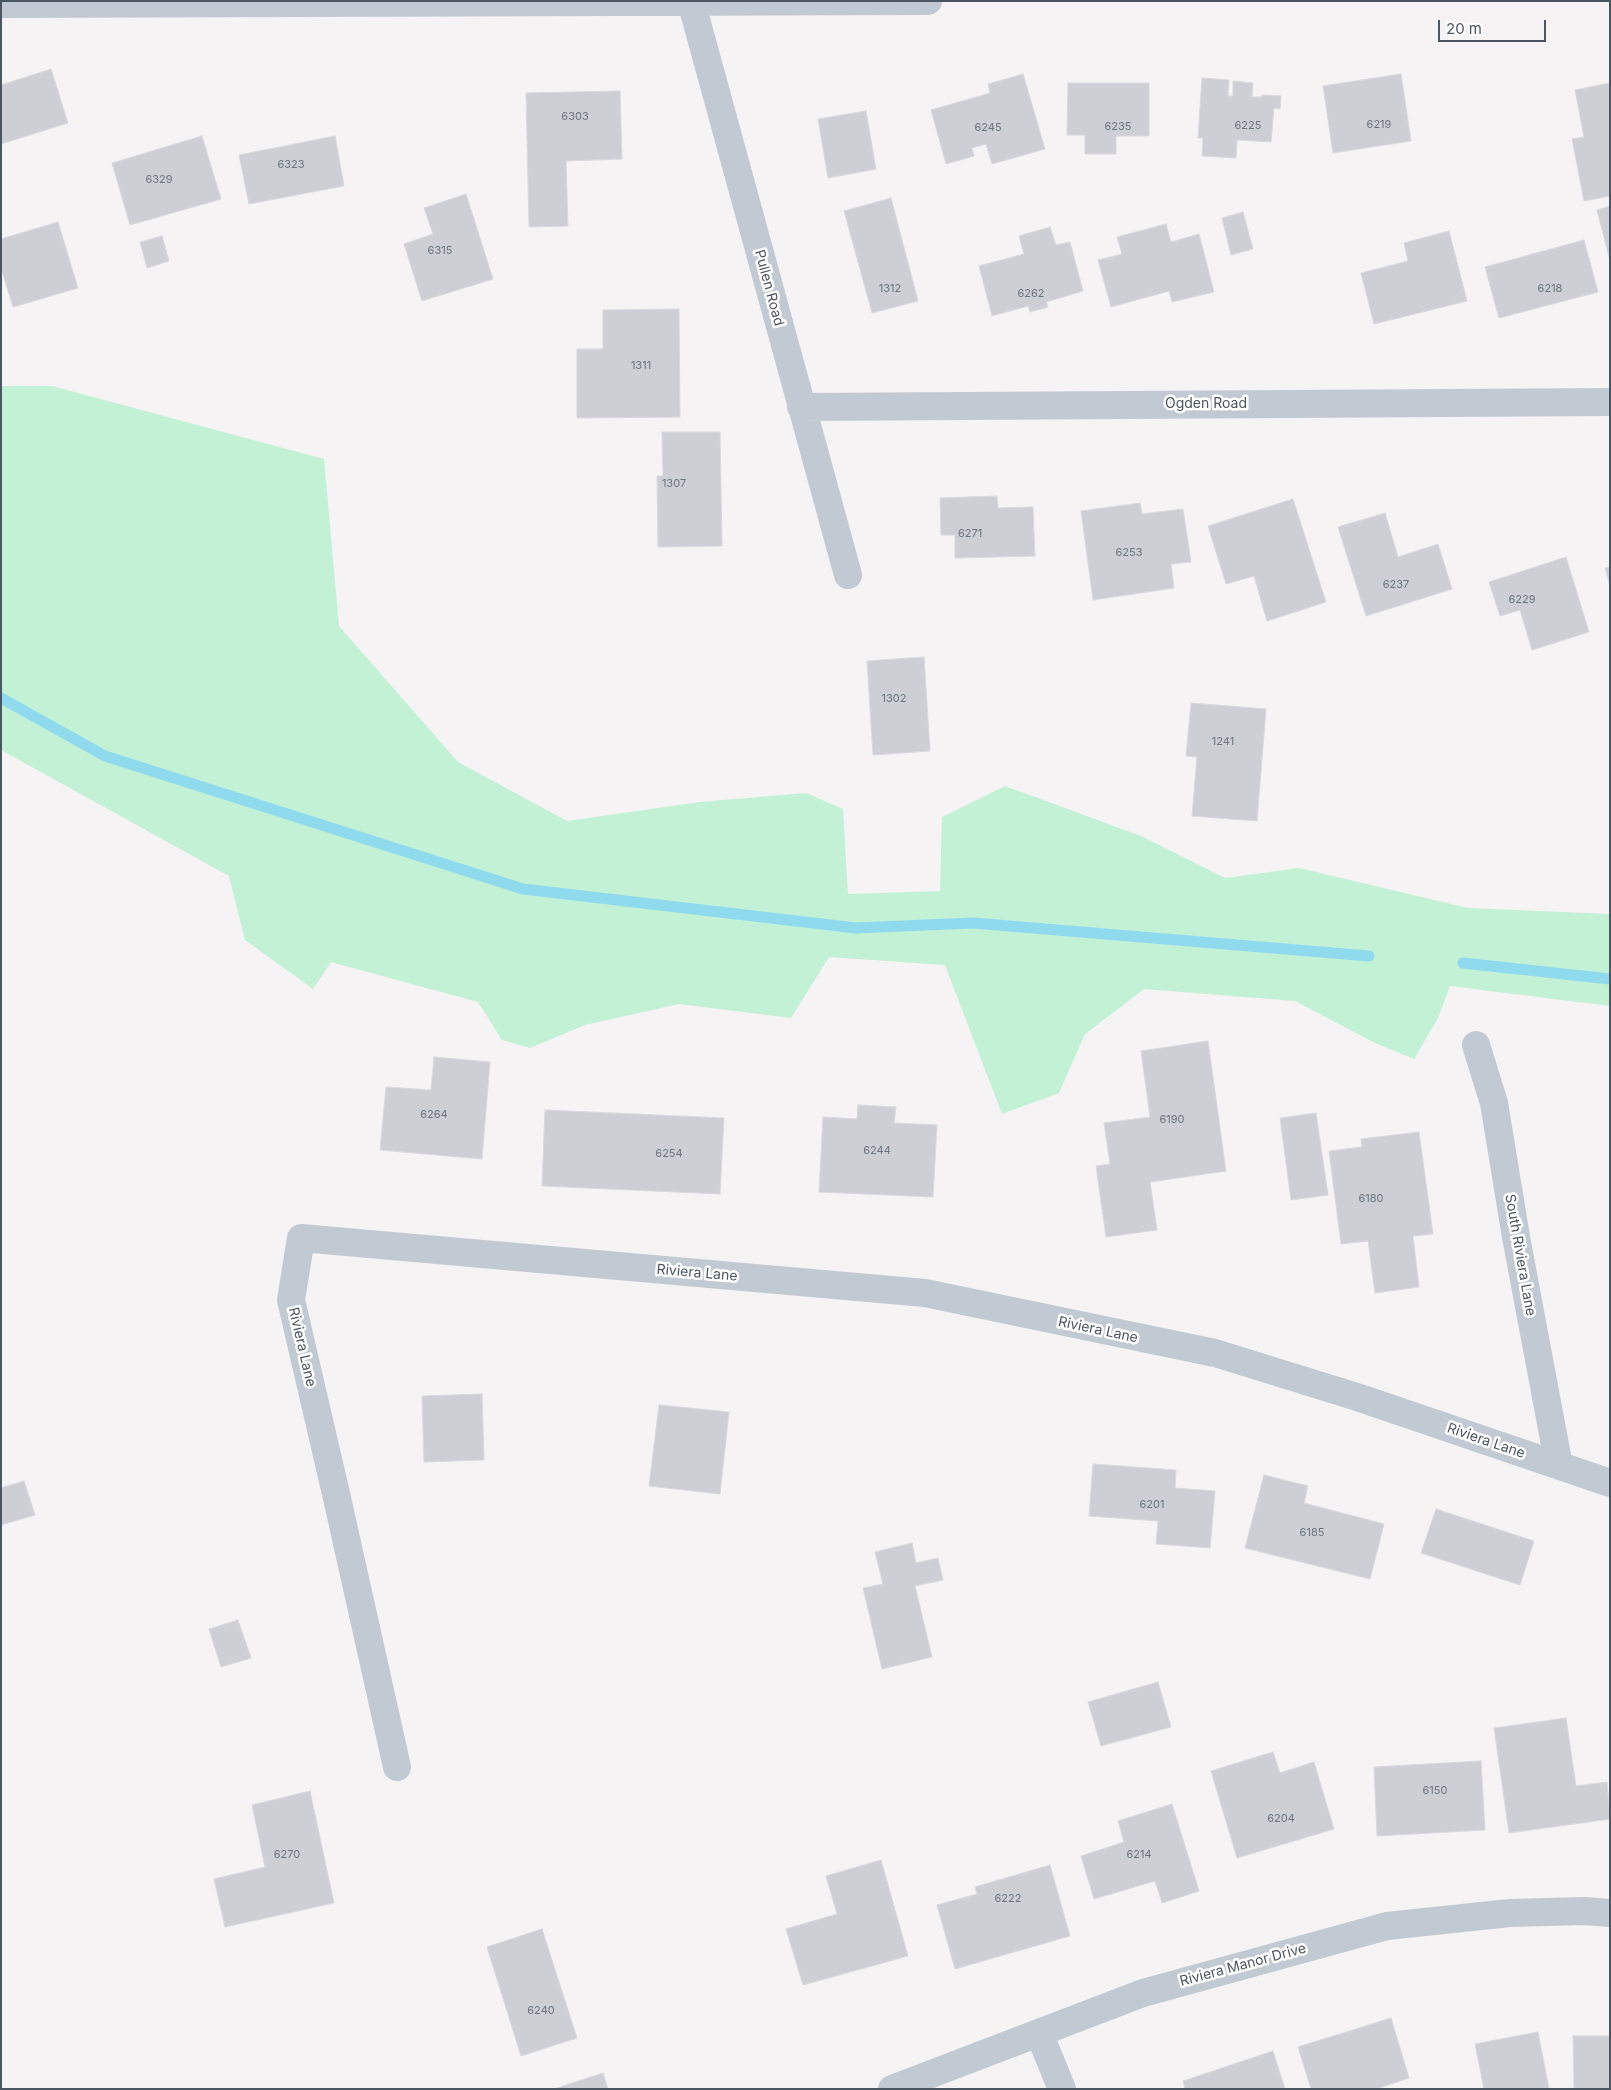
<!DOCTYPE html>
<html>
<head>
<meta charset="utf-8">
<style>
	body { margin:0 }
	#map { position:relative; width:1611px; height:2090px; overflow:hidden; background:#f5f3f3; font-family:Inter,sans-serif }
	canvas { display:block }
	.frame { position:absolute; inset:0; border:2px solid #4a5661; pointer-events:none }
	.scale { position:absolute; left:1438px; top:20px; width:108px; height:22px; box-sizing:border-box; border:2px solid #4a5661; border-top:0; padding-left:6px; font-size:15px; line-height:18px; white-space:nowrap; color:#4a5661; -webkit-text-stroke:4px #fff; paint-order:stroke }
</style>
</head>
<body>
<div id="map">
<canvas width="1611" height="2090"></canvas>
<div class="frame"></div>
<div class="scale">20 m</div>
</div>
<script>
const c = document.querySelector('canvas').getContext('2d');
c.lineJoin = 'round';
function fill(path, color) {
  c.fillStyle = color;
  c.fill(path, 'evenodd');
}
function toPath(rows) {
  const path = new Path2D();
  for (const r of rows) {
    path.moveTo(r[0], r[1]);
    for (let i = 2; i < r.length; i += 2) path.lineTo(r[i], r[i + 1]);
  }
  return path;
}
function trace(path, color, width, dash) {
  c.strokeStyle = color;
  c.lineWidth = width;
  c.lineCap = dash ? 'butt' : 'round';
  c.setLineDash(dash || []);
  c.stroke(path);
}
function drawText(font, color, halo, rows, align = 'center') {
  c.font = font + ' Inter,sans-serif';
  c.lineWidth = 5;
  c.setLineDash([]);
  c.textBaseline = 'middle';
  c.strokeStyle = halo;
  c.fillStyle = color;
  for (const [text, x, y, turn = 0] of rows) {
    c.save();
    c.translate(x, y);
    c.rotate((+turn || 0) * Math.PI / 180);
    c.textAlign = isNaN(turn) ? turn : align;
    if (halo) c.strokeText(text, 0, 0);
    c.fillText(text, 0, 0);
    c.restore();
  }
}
const green = toPath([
	[1,386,52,386,324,459,339,626,458,762,567,821,700,802,806,793,843,809,848,894,940,891,942,817,1005,786,1141,836,1225,878,1299,868,1468,908,1610,914,1610,1006,1450,986,1438,1018,1414,1059,1375,1043,1295,1001,1144,989,1085,1034,1059,1093,1002,1114,945,965,829,957,791,1018,679,1004,585,1025,530,1048,502,1040,478,1002,331,962,313,989,245,940,229,876,1,750]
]);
const stream = toPath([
	[1,698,105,756,523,889,856,928,973,923,1369,956],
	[1463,963,1610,979]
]);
const building = toPath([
	[51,69,68,123,1,144,1,85,51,69],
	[1023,74,1045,149,992,164,986,144,972,148,974,156,946,164,931,110,990,93,988,84,1023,74],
	[1401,74,1411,141,1333,153,1323,86,1401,74],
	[1202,78,1229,80,1228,96,1233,96,1233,81,1253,83,1252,97,1262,97,1262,95,1281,96,1280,109,1274,108,1271,142,1237,140,1236,158,1202,156,1203,138,1198,138,1202,78],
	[1068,83,1149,83,1149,136,1116,136,1116,154,1085,154,1085,135,1067,135,1068,83],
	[1610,83,1610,196,1584,201,1572,139,1584,137,1575,90,1610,83],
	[620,91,622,159,566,161,568,226,529,227,526,93,620,91],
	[866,111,876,169,828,178,818,119,866,111],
	[202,136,221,199,130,225,112,163,202,136],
	[335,136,344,186,249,204,239,155,335,136],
	[466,194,493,279,422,301,404,244,433,234,424,208,466,194],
	[891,198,918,301,872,313,844,211,891,198],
	[1610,206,1610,261,1597,210,1610,206],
	[1243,212,1253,249,1231,255,1222,218,1243,212],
	[58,222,78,288,13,307,1,268,1,239,58,222],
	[1166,224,1171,242,1199,234,1214,292,1172,302,1169,291,1111,307,1098,260,1122,254,1117,237,1166,224],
	[1050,227,1056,245,1070,242,1083,291,1046,302,1048,307,1030,312,1028,306,992,316,979,266,1024,254,1019,236,1050,227],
	[1449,231,1467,301,1374,324,1361,273,1408,261,1404,243,1449,231],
	[162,236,169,261,147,268,140,242,162,236],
	[1584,240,1598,292,1499,318,1485,267,1584,240],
	[679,309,680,417,577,418,577,349,603,349,603,310,679,309],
	[662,432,720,432,722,546,658,547,657,476,663,476,662,432],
	[997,496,998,508,1033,507,1035,556,955,558,955,535,941,535,940,498,997,496],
	[1293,499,1326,602,1267,621,1254,576,1226,584,1208,526,1293,499],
	[1140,503,1142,514,1183,509,1191,562,1171,564,1174,588,1093,600,1081,511,1140,503],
	[1385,513,1398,557,1438,544,1452,589,1366,616,1338,527,1385,513],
	[1566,557,1589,632,1532,650,1520,610,1500,616,1489,582,1566,557],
	[1610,567,1610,586,1605,568,1610,567],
	[924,657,930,751,873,755,867,661,924,657],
	[1191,703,1266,709,1257,821,1192,816,1197,757,1186,756,1191,703],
	[1208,1041,1226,1171,1150,1182,1157,1230,1106,1237,1096,1166,1110,1164,1104,1123,1150,1117,1141,1051,1208,1041],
	[434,1057,490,1062,482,1159,380,1150,386,1087,431,1090,434,1057],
	[858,1105,896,1107,894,1123,937,1125,933,1197,819,1192,823,1117,857,1119,858,1105],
	[545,1110,724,1118,720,1194,542,1186,545,1110],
	[1316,1113,1328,1195,1291,1200,1280,1118,1316,1113],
	[1419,1132,1433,1234,1413,1236,1419,1287,1375,1293,1368,1241,1341,1244,1329,1151,1362,1147,1361,1139,1419,1132],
	[482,1394,484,1460,424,1462,422,1396,482,1394],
	[659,1405,729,1412,720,1494,649,1486,659,1405],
	[1093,1464,1176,1470,1175,1488,1215,1491,1210,1548,1156,1544,1158,1521,1089,1516,1093,1464],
	[1264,1475,1308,1486,1304,1503,1384,1524,1370,1579,1245,1548,1264,1475],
	[24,1481,35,1515,1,1525,1,1488,24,1481],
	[1436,1509,1534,1541,1520,1585,1421,1553,1436,1509],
	[912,1543,916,1563,938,1558,943,1580,915,1586,932,1657,882,1669,863,1588,883,1584,875,1552,912,1543],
	[238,1620,251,1658,221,1667,209,1629,238,1620],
	[1158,1682,1171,1727,1101,1746,1088,1702,1158,1682],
	[1566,1718,1576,1786,1607,1782,1610,1819,1509,1833,1494,1728,1566,1718],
	[1273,1752,1280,1773,1314,1762,1334,1829,1237,1858,1211,1771,1273,1752],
	[1481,1761,1485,1830,1377,1836,1374,1767,1481,1761],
	[310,1791,334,1903,225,1927,214,1879,265,1867,252,1805,310,1791],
	[1172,1804,1199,1891,1162,1903,1155,1881,1094,1899,1081,1856,1124,1842,1118,1821,1172,1804],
	[881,1860,908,1956,803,1985,786,1929,837,1914,826,1876,881,1860],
	[1050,1865,1070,1936,955,1969,937,1905,977,1894,975,1887,1050,1865],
	[542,1929,577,2038,521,2056,487,1947,542,1929],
	[1391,2018,1409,2078,1376,2089,1311,2089,1298,2047,1391,2018],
	[1538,2032,1549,2089,1484,2089,1475,2044,1538,2032],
	[1573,2036,1610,2036,1610,2089,1574,2089,1573,2036],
	[1273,2051,1285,2089,1185,2089,1183,2081,1273,2051],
	[603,2073,608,2089,554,2089,603,2073]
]);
const street = toPath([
	[691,1,848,575],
	[1,4,928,1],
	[801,407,1610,402],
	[1476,1045,1494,1103,1516,1237,1559,1466],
	[397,1767,337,1498,291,1300,301,1238,925,1293,1215,1353,1357,1397,1610,1483],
	[1039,2033,1062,2089],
	[892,2089,1143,1993,1387,1926,1510,1913,1584,1911,1610,1913]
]);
const numberNames = [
	["6303",575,117],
	["6219",1379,125],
	["6225",1248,126],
	["6235",1118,127],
	["6245",988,128],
	["6323",291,165],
	["6329",159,180],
	["6315",440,251],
	["1312",890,289],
	["6218",1550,289],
	["6262",1031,294],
	["1311",641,366],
	["1307",674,484],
	["6271",970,534],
	["6253",1129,553],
	["6237",1396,585],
	["6229",1522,600],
	["1302",894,699],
	["1241",1223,742],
	["6264",434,1115],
	["6190",1172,1120],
	["6244",877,1151],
	["6254",669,1154],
	["6180",1371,1199],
	["6201",1152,1505],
	["6185",1312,1533],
	["6150",1435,1791],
	["6204",1281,1819],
	["6270",287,1855],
	["6214",1139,1855],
	["6222",1008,1899],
	["6240",541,2011]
];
const streetNames = [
	["Pullen Road",769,288,75],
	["Ogden Road",1206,404],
	["South Riviera Lane",1520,1255,80],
	["Riviera Lane",697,1273,5],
	["Riviera Lane",1098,1330,12],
	["Riviera Lane",302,1347,77],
	["Riviera Lane",1486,1441,19],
	["Riviera Manor Drive",1243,1965,-15]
];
fill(green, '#c3f1d5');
trace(stream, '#90daee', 11);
fill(building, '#cdcfd5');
trace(building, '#d7d9de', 1);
trace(street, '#c1cad2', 28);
drawText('11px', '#6b747e', null, numberNames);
drawText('14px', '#4a5661', '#fff', streetNames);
</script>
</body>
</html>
